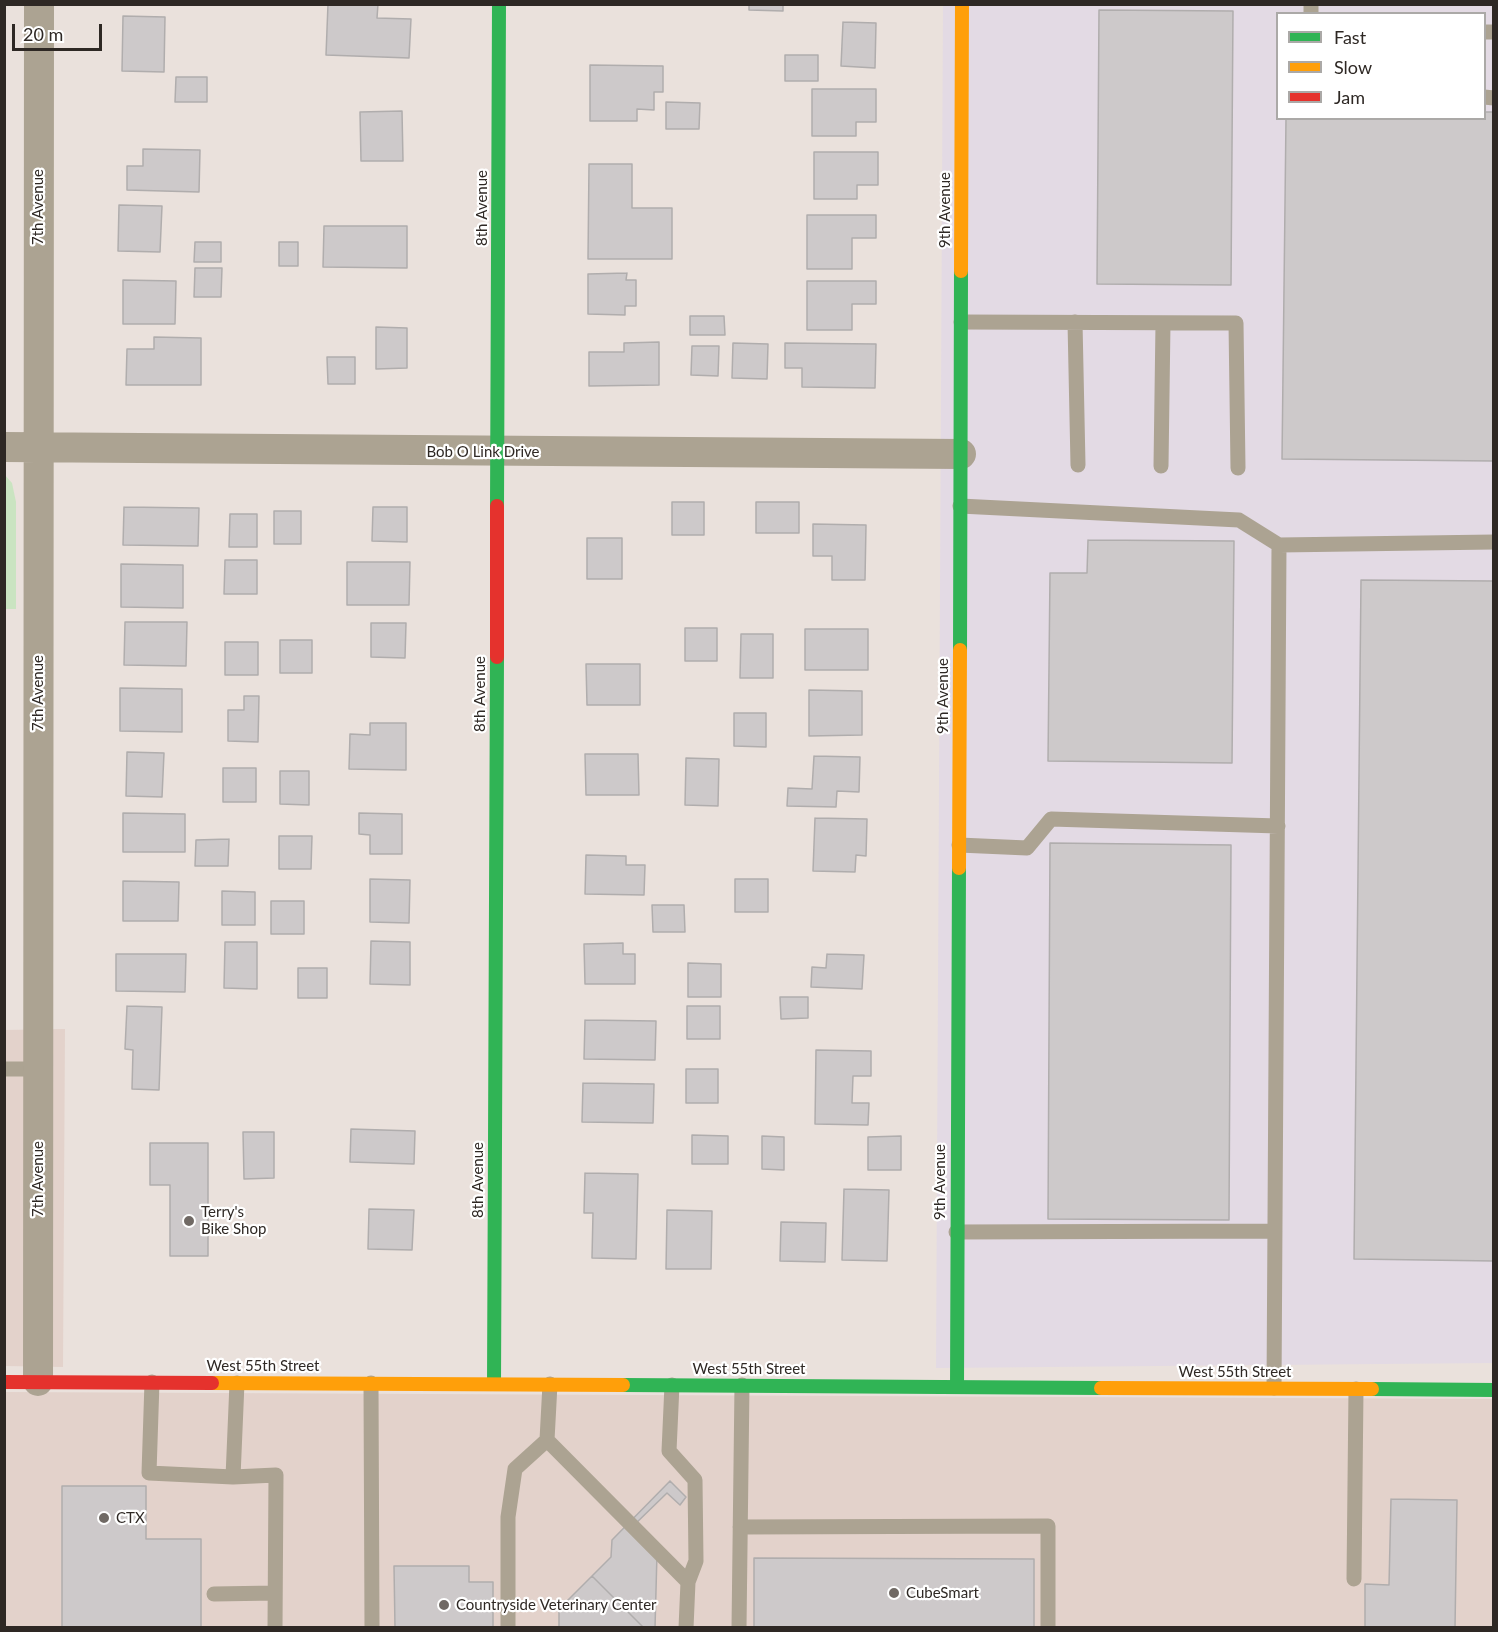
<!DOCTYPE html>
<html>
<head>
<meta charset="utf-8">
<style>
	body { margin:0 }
	#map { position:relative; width:1498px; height:1632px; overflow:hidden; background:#eae1dc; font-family:Lato,sans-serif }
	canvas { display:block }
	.frame { position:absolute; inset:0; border:6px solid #2e2824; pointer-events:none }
	.legend { position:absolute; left:1276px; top:12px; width:210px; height:108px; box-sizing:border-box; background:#fff; border:2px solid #aba9a7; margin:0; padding:8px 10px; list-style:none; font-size:18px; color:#2e2824 }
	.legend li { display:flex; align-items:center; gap:12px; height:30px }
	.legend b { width:30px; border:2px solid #aba9a7 }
	.scale { position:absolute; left:12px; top:24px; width:90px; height:27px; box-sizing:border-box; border:3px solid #2e2824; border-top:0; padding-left:8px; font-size:18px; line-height:21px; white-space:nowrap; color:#2e2824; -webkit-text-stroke:4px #fff; paint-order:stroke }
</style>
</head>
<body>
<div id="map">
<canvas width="1498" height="1632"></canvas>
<div class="frame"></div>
<ul class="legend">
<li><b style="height:8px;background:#30b455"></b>Fast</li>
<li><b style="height:8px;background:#ff9f0a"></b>Slow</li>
<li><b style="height:8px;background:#e5322d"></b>Jam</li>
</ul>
<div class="scale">20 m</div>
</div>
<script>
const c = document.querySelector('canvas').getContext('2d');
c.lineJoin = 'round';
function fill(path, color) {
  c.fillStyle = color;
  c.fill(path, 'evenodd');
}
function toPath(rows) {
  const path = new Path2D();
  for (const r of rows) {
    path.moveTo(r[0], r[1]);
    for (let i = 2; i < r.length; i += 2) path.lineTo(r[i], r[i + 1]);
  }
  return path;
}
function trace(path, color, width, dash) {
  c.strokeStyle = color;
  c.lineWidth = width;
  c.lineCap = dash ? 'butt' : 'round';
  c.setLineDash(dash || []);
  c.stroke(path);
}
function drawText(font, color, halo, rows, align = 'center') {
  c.font = font + ' Lato,sans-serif';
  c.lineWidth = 4.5;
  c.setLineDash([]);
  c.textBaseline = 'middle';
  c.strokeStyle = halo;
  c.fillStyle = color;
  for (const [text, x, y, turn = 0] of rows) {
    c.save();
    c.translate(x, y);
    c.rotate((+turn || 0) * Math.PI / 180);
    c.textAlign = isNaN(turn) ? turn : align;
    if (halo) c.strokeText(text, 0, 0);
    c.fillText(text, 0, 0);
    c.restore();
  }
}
const commercial = toPath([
	[65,1029,63,1367,5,1366,4,1030],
	[5,1392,1493,1399,1493,1627,5,1628]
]);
const industrial = toPath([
	[943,5,1493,5,1493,1363,936,1368],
	[1278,14,1484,14,1484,118,1278,118]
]);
const green = toPath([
	[4,474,12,483,16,502,16,609,5,609]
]);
const building = toPath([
	[328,4,378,4,377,18,411,19,409,58,326,55,328,4],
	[749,4,783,4,783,11,749,10,749,4],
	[1099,10,1233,11,1231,285,1097,284,1099,10],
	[123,16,165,17,164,72,122,71,123,16],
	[843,22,876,23,875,68,841,66,843,22],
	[785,55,818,55,818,81,785,81,785,55],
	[590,65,663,66,663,92,654,92,654,110,637,109,637,121,590,121,590,65],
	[176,77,207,77,207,102,175,102,176,77],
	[812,89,876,89,876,122,856,122,856,136,812,136,812,89],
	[666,102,700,103,699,129,666,129,666,102],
	[402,111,403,161,361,161,360,112,402,111],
	[1484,112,1494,112,1494,461,1282,459,1286,118,1484,118,1484,112],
	[143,149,200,150,199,192,127,190,127,166,143,166,143,149],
	[814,152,878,152,878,185,857,185,857,199,814,199,814,152],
	[589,164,632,164,632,208,672,208,672,259,588,259,589,164],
	[119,205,162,206,160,252,118,251,119,205],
	[807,215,876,215,876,238,852,238,852,269,807,269,807,215],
	[324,226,407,226,407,268,323,267,324,226],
	[195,242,221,242,221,262,194,262,195,242],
	[279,242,298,242,298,266,279,266,279,242],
	[195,268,222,268,221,297,194,297,195,268],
	[627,273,626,280,636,280,636,306,625,306,625,315,588,314,588,274,627,273],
	[123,280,176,281,175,324,123,324,123,280],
	[807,281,876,281,876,304,852,304,852,330,807,330,807,281],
	[690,316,724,316,725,335,690,335,690,316],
	[376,327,407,328,407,368,376,369,376,327],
	[154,337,201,338,201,385,126,385,127,349,154,349,154,337],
	[659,342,659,385,589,386,589,352,624,352,624,343,659,342],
	[733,343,768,344,767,379,732,378,733,343],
	[785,343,876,344,875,388,802,387,802,368,785,368,785,343],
	[692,346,719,346,718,376,691,375,692,346],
	[327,357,355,357,355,384,328,384,327,357],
	[672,502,704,502,704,535,672,535,672,502],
	[756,502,799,502,799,533,756,533,756,502],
	[124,507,199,508,198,546,123,545,124,507],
	[373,507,407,507,407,542,372,541,373,507],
	[274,511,301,511,301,544,274,544,274,511],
	[230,514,257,514,257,547,229,547,230,514],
	[813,524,866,525,865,580,832,580,832,556,813,556,813,524],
	[587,538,622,538,622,579,587,579,587,538],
	[1088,540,1234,541,1232,763,1048,761,1050,573,1087,573,1088,540],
	[225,560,257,560,257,594,224,594,225,560],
	[347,562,410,562,409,605,347,605,347,562],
	[121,564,183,565,183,608,121,607,121,564],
	[1361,580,1494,581,1494,1261,1354,1259,1361,580],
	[125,622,187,622,186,666,124,665,125,622],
	[371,623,406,623,405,658,371,657,371,623],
	[685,628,717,628,717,661,685,661,685,628],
	[805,629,868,629,868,670,805,670,805,629],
	[741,634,773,634,773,678,740,678,741,634],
	[280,640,312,640,312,673,280,673,280,640],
	[225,642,258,642,258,675,225,675,225,642],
	[586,664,640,664,640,705,587,705,586,664],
	[120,688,182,689,182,732,120,731,120,688],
	[809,690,862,691,862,735,809,736,809,690],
	[244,696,259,696,258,742,228,741,228,710,244,710,244,696],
	[734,713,766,713,766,747,734,746,734,713],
	[370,723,406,723,406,770,349,769,350,734,370,735,370,723],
	[127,752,164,753,162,797,126,796,127,752],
	[585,754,638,754,639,795,586,795,585,754],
	[814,756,860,757,859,792,837,791,836,807,787,806,788,788,812,789,814,756],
	[686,758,719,759,718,806,685,805,686,758],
	[223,768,256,768,256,802,223,802,223,768],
	[280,771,309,771,309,805,280,804,280,771],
	[123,813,185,814,185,852,123,852,123,813],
	[359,813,402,814,402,854,370,854,370,835,359,834,359,813],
	[815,818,867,819,866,856,856,855,855,872,813,871,815,818],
	[279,836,312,836,311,869,279,869,279,836],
	[229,839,228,866,195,866,196,840,229,839],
	[1050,843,1231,845,1229,1220,1048,1219,1050,843],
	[586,855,626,856,626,865,645,865,644,895,585,894,586,855],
	[370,879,410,880,409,923,370,922,370,879],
	[735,879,768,879,768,912,735,912,735,879],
	[123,881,179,882,178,921,123,921,123,881],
	[222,891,255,892,255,925,222,925,222,891],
	[271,901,304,901,304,934,271,934,271,901],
	[652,905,684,905,685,932,653,932,652,905],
	[371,941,410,942,410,985,370,984,371,941],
	[225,942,257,942,257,989,224,988,225,942],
	[623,943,623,954,635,954,635,984,585,984,584,944,623,943],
	[116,954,186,954,185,992,116,991,116,954],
	[827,954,864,955,862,989,811,987,812,967,826,968,827,954],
	[688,963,721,964,721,997,688,997,688,963],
	[298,968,327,968,327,998,298,998,298,968],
	[780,997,808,997,808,1018,781,1019,780,997],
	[127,1006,162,1007,159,1090,132,1089,133,1050,125,1049,127,1006],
	[687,1006,720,1006,720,1039,687,1039,687,1006],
	[585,1020,656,1021,655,1060,584,1059,585,1020],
	[816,1050,871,1051,871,1076,853,1076,852,1103,869,1103,868,1125,815,1124,816,1050],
	[686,1069,718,1069,718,1103,686,1103,686,1069],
	[583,1083,654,1084,653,1123,582,1122,583,1083],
	[351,1129,415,1131,414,1164,350,1162,351,1129],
	[243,1132,274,1132,274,1178,244,1179,243,1132],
	[692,1135,728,1136,728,1164,692,1164,692,1135],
	[762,1136,784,1137,784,1170,762,1169,762,1136],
	[901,1136,901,1170,868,1170,868,1137,901,1136],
	[150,1143,208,1143,208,1256,170,1256,170,1185,150,1185,150,1143],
	[585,1173,638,1174,636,1259,592,1258,593,1213,584,1213,585,1173],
	[844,1189,889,1190,887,1261,842,1260,844,1189],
	[369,1209,414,1210,412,1250,368,1249,369,1209],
	[667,1210,712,1211,711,1269,666,1269,667,1210],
	[781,1222,826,1223,825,1262,780,1261,781,1222],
	[670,1481,686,1497,680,1505,667,1493,631,1528,657,1553,655,1628,644,1628,592,1576,611,1557,612,1540,670,1481],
	[62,1486,146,1486,146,1539,201,1539,201,1628,62,1628,62,1486],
	[1391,1499,1457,1500,1455,1628,1365,1628,1365,1584,1389,1585,1391,1499],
	[754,1558,1034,1559,1034,1628,754,1628,754,1558],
	[394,1566,469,1566,469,1582,493,1582,493,1628,395,1628,394,1566],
	[592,1576,644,1628,559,1628,559,1609,592,1576]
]);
const lane = toPath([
	[1311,14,1311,4],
	[1484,32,1494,32],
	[1484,97,1494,98],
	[961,322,1236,323,1238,468],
	[1075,322,1078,465],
	[1161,466,1163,323],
	[960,506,1239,520,1279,545],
	[959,845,1027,848,1051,819,1278,826],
	[4,1069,38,1069],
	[956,1232,1275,1231],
	[152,1382,149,1473,233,1477,237,1383],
	[371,1383,372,1628],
	[672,1385,669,1451,695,1480,696,1561,688,1582,686,1628],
	[1274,1388,1279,545,1494,542],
	[547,1440,688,1582],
	[233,1477,276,1475,275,1628],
	[740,1527,1048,1526,1048,1628],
	[1354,1579,1356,1389],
	[214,1594,275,1593],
	[508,1628,508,1517,515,1469,547,1440,550,1384],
	[739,1628,742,1385]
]);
const street = toPath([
	[4,447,961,454],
	[38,1381,39,4]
]);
const fast = toPath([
	[497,506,499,4],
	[960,650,961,271],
	[494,1384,497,657],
	[623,1385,1101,1388],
	[957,1387,959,868],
	[1372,1389,1494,1390]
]);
const slow = toPath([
	[961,271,962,4],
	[959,868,960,650],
	[212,1383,623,1385],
	[1101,1388,1372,1389]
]);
const jam = toPath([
	[497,657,497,506],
	[4,1382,212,1383]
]);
const markers = [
	[189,1221,6,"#706964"],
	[104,1518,6,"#706964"],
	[894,1593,6,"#706964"],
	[444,1605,6,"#706964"]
];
const streetNames = [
	["7th Avenue",38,207,-90],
	["8th Avenue",482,208,-90],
	["9th Avenue",945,210,-90],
	["Bob O Link Drive",483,452],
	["7th Avenue",38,693,-90],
	["8th Avenue",480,694,-90],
	["9th Avenue",943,696,-90],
	["7th Avenue",38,1179,-90],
	["8th Avenue",478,1180,-90],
	["9th Avenue",940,1182,-90],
	["West 55th Street",263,1366],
	["West 55th Street",749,1369],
	["West 55th Street",1235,1372]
];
const poiNames = [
	["Terry's",201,1212],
	["Bike Shop",201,1229],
	["CTX",116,1518],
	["CubeSmart",906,1593],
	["Countryside Veterinary Center",456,1605]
];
fill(commercial, '#e3d2cb');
fill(industrial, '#e3dae4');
fill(green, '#cae4c1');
fill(building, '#cdc9ca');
trace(building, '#b0adad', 1.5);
trace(lane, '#aca392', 15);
trace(street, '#aca392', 30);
trace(fast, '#30b455', 14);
trace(slow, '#ff9f0a', 14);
trace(jam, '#e5322d', 14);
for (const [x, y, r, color] of markers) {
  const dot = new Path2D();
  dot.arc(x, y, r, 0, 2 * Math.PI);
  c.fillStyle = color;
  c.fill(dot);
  trace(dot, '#fff', 2);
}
drawText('15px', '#2e2824', '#fff', streetNames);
drawText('15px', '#2e2824', '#fff', poiNames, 'left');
</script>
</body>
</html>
